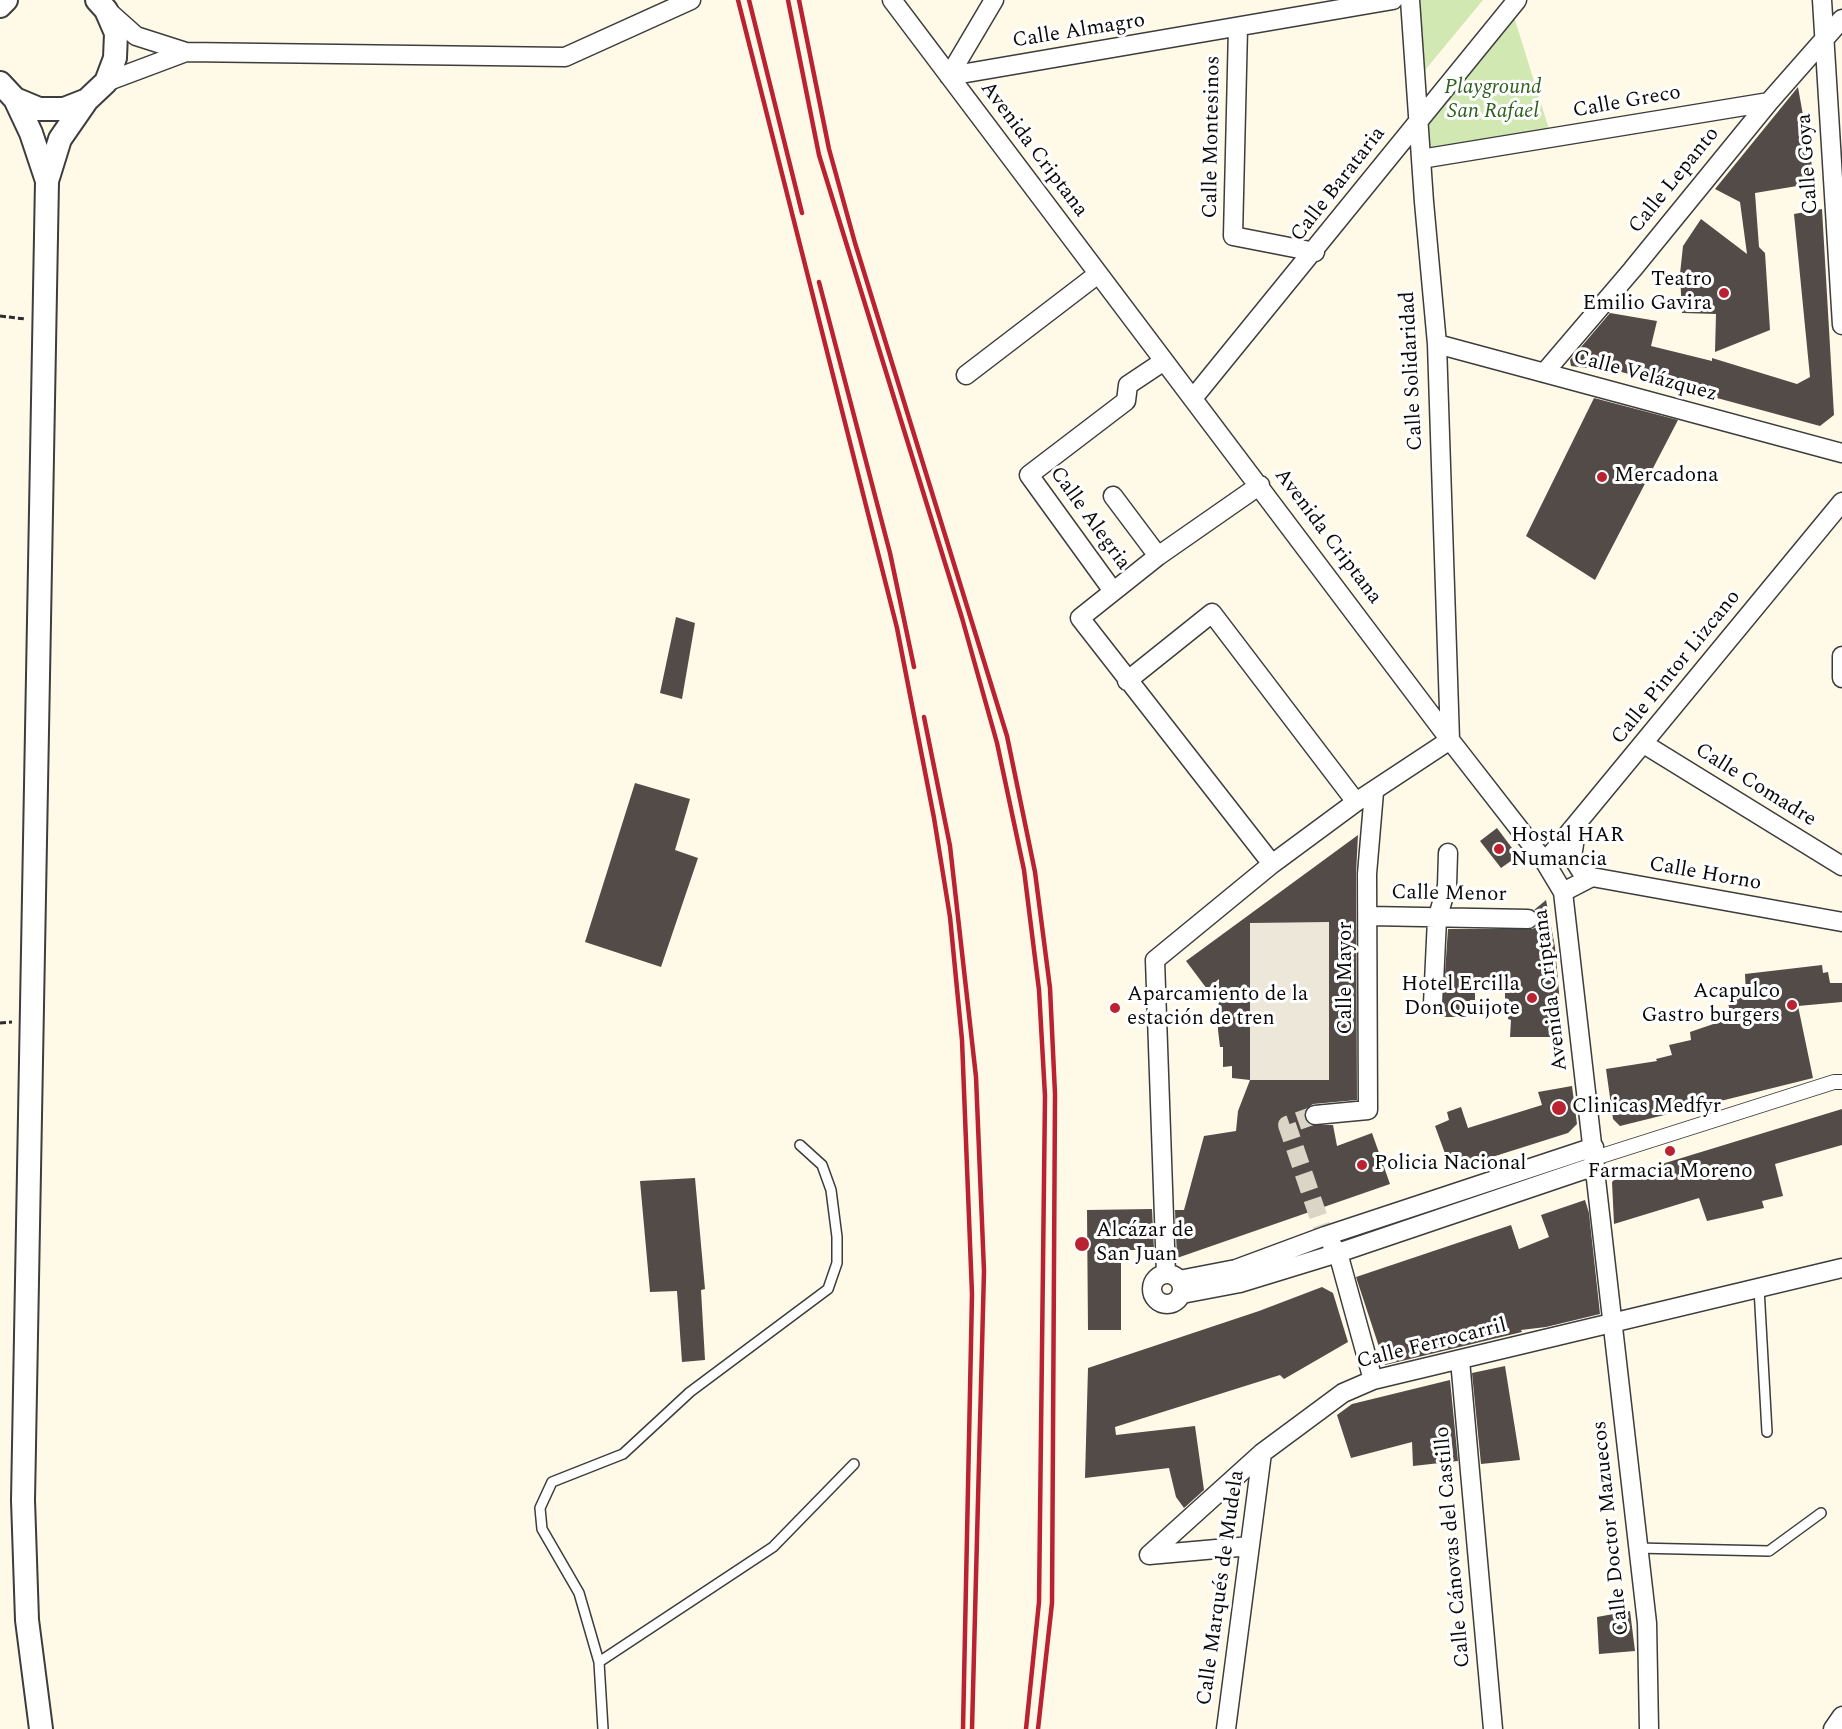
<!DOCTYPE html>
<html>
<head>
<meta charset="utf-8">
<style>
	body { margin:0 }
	canvas { display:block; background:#fff9e8 }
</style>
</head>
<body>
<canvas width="1842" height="1729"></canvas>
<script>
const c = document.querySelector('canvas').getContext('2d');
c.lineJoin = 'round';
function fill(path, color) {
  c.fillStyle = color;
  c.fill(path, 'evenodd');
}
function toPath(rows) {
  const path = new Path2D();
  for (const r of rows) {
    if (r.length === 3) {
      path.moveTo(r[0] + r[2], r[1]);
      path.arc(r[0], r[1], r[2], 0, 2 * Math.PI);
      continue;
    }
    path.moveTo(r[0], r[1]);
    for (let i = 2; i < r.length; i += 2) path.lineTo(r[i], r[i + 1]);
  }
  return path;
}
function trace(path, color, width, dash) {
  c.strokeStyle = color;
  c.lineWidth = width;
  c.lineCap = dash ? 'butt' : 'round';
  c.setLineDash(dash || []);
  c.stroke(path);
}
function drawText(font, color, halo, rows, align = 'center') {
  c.font = font + ' Spectral,serif';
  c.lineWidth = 6;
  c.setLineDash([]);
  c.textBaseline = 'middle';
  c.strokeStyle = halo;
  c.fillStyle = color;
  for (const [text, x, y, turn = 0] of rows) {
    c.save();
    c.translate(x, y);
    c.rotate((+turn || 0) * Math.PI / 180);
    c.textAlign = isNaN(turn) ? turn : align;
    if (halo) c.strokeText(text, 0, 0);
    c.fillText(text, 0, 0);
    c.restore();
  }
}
const green = toPath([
	[1410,0,1483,0,1416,81],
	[1511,7,1552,139,1421,159,1419,121]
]);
const plaza = toPath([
	[1295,921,1329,922,1329,1080,1250,1080,1250,923]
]);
const building = toPath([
	[1798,87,1815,183,1755,193,1759,247,1765,253,1770,330,1715,352,1716,314,1682,313,1680,274,1683,246,1701,219,1747,254,1740,202,1715,189],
	[1822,209,1834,415,1820,426,1603,367,1602,370,1571,366,1570,360,1610,313,1657,321,1651,346,1712,361,1712,358,1797,384,1810,377,1794,214],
	[1594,398,1678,420,1595,580,1526,536],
	[676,617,695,623,682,699,660,693],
	[635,783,690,799,675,850,698,858,661,967,585,942],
	[1497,828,1518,856,1501,868,1480,841],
	[1358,835,1356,874,1357,1100,1313,1104,1305,1110,1304,1115,1311,1125,1333,1125,1337,1146,1372,1133,1390,1184,1177,1258,1175,1210,1184,1210,1204,1136,1236,1131,1238,1111,1250,1080,1232,1078,1232,1066,1223,1067,1223,1047,1220,1047,1218,1030,1219,979,1207,989,1186,961],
	[1329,922,1329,1080,1250,1080,1250,923],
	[1546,900,1555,947,1563,1037,1510,1037,1511,1020,1508,1019,1509,1006,1505,1006,1505,991,1475,990,1475,1000,1470,1000,1471,1017,1442,1017,1448,929,1533,929,1539,920,1534,910],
	[1822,965,1823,973,1828,972,1830,983,1842,983,1842,1002,1798,1006,1813,1078,1620,1126,1613,1119,1606,1069,1657,1061,1656,1059,1672,1055,1669,1045,1691,1040,1690,1032,1731,1018,1727,997,1746,993,1745,974],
	[1572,1086,1577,1124,1568,1133,1451,1170,1435,1126,1449,1120,1447,1112,1461,1107,1468,1128,1542,1105,1538,1092],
	[1842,1109,1842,1145,1775,1164,1783,1196,1762,1201,1764,1208,1707,1221,1699,1198,1614,1224,1612,1182,1616,1178],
	[695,1178,705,1289,701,1290,705,1360,682,1362,677,1291,650,1292,640,1181],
	[1585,1200,1589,1213,1600,1314,1546,1327,1521,1330,1522,1332,1385,1365,1356,1277,1511,1225,1519,1249,1549,1237,1541,1215],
	[1152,1209,1154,1250,1121,1250,1121,1330,1088,1330,1087,1210],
	[1322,1287,1333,1293,1348,1342,1284,1379,1280,1375,1115,1427,1116,1435,1195,1426,1204,1490,1184,1508,1176,1497,1169,1468,1085,1478,1088,1368,1259,1311],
	[1505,1366,1520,1460,1481,1464,1472,1373],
	[1450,1380,1458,1461,1413,1466,1412,1442,1351,1458,1337,1415,1352,1404],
	[1630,1611,1635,1651,1599,1654,1597,1617]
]);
const minorTunnel = toPath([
	[1528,919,1550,919],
	[1315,1115,1287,1125,1325,1236]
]);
const path = toPath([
	[0,316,25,319],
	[0,1023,12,1022]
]);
const service = toPath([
	[1759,1288,1767,1432],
	[1636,1548,1769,1551,1821,1513],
	[599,1662,773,1547,854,1464],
	[603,1729,599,1662,579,1593,542,1529,540,1508,552,1482,623,1454,690,1392,828,1289,837,1263,837,1237,831,1190,822,1165,800,1145]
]);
const pedestrian = toPath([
	[1595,1158,1834,1082,1842,1082]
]);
const minor = toPath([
	[892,0,1450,740,1545,862,1563,892,1647,1623,1649,1729],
	[1822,0,1842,325],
	[108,11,136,36,186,52,565,57,691,0],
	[1238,28,1233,236,1315,252],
	[949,76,1393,0],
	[949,76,994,0],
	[106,82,186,52],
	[1421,159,1769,102],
	[1437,344,1842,453],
	[1544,373,1632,270,1769,102,1842,19],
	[966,375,1098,274],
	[1194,397,1517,0],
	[1260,485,1158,556,1080,618,1272,864],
	[1113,496,1158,556],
	[1113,591,1029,475,1126,401,1128,385,1164,361],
	[1842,656,1842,678],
	[1127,681,1212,613,1356,802],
	[1644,744,1842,866],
	[1577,825,1572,857,1581,871,1592,877],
	[1545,862,1842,502],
	[1563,892,1592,877,1842,922],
	[1370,916,1528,919],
	[1433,1004,1437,919,1447,886,1448,853],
	[1315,1115,1368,1110,1367,874,1374,792],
	[1332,1245,1338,1253,1373,1380],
	[1167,1289,15],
	[1166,1274,1155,960,1272,864,1356,802,1450,740,1437,344,1424,202,1410,0],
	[1179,1280,1236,1269,1325,1236,1594,1147],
	[1182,1294,1240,1283,1338,1253,1595,1166],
	[1460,1360,1493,1729],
	[1250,1546,1149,1555,1262,1453,1343,1393,1373,1380,1842,1268],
	[1226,1729,1262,1453],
	[1833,1729,1842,1716]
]);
const tertiary = toPath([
	[0,6,6,0],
	[0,83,15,99,39,109,64,109,87,100,106,82,115,58,116,33,106,10,97,0],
	[15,99,31,133,47,181],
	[41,1729,27,1620,23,1500,47,181,60,139,87,100]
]);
const rail = toPath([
	[738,0,897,628,934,818,950,917,962,1040,972,1294,963,1729],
	[749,0,802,213],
	[788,0,819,155,962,618,997,743,1024,870,1039,990,1045,1096,1039,1602,1026,1729],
	[799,0,829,149,855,243,1007,736,1035,872,1050,988,1055,1094,1052,1603,1038,1729],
	[819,282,890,553,914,667],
	[924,717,950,846,976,1077,984,1271,972,1729]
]);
const markers = [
	[1724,293,6,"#ba2231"],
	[1602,477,6,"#ba2231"],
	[1499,849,6,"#ba2231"],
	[1532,998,6,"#ba2231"],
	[1792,1005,6,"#ba2231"],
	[1115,1008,6,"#ba2231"],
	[1559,1108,8,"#ba2231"],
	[1670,1151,6,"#ba2231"],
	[1362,1165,6,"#ba2231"],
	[1082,1244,8,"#ba2231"]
];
const streetNames = [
	["Calle Almagro",1079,32,-9],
	["Calle Greco",1627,103,-10],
	["Calle Montesinos",1213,137,-89],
	["Avenida Criptana",1033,150,53],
	["Calle Goya",1809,164,-94],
	["Calle Lepanto",1675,181,-51],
	["Calle Barataria",1339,185,-52],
	["Calle Solidaridad",1413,371,-93],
	["Calle Velázquez",1645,377,15],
	["Calle Alegria",1089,519,54],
	["Avenida Criptana",1327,537,53],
	["Calle Pintor Lizcano",1677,668,-51],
	["Calle Comadre",1755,786,32],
	["Calle Horno",1705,875,10],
	["Calle Menor",1449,895,1],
	["Calle Mayor",1347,978,-90],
	["Avenida Criptana",1552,990,-97],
	["Calle Ferrocarril",1432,1345,-14],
	["Calle Doctor Mazuecos",1612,1528,-96],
	["Calle Cánovas del Castillo",1454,1547,-95],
	["Calle Marqués de Mudela",1222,1588,-82]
];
const parkNames = [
	["Playground",1493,89],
	["San Rafael",1493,113]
];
const poiNames = [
	["Teatro",1712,281,"right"],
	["Emilio Gavira",1712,305,"right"],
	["Mercadona",1614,477],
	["Hostal HAR",1511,837],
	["Numancia",1511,861],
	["Hotel Ercilla",1520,986,"right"],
	["Don Quijote",1520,1010,"right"],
	["Acapulco",1780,993,"right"],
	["Gastro burgers",1780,1017,"right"],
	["Aparcamiento de la",1127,996],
	["estación de tren",1127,1020],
	["Clinicas Medfyr",1572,1108],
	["Policia Nacional",1374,1165],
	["Farmacia Moreno",1670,1173,"center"],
	["Alcázar de",1096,1232],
	["San Juan",1096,1256]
];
fill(green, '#d1e8b2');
fill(plaza, '#ede7d9');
fill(building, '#534b47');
trace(minorTunnel, '#dad5c7', 18, [18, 9]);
trace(service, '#3d3d3d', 12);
trace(pedestrian, '#3d3d3d', 16);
trace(minor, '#3d3d3d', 21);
trace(tertiary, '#3d3d3d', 26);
trace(path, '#2c2c2c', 3, [6, 3]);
trace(service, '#fff', 9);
trace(pedestrian, '#fff', 14);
trace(minor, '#fff', 18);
trace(tertiary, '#fff', 22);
trace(rail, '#ba2231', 4.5);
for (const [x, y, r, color] of markers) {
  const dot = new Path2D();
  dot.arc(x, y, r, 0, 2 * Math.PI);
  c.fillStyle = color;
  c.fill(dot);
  trace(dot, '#fff', 2);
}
drawText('21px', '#0a0a0a', '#fff', streetNames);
drawText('italic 21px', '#2d611b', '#fff', parkNames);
drawText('21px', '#0a0a0a', '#fff', poiNames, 'left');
</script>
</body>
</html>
